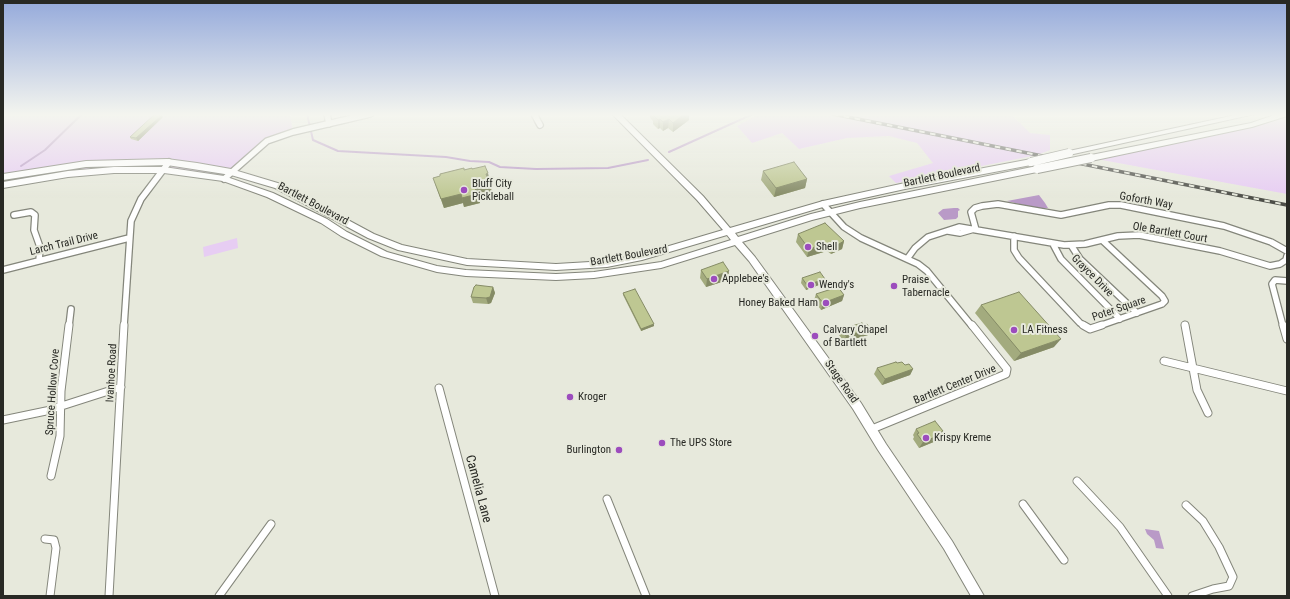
<!DOCTYPE html>
<html>
<head>
<meta charset="utf-8">
<style>
	body { margin:0 }
	#map { position:relative; width:1290px; height:599px; overflow:hidden; background:#e7e9dc; font-family:"Roboto Condensed",sans-serif }
	canvas { display:block }
	.frame { position:absolute; inset:0; border:4px solid #282924; pointer-events:none }
</style>
</head>
<body>
<div id="map">
<canvas width="1290" height="599"></canvas>
<div class="frame"></div>
</div>
<script>
const c = document.querySelector('canvas').getContext('2d');
c.lineJoin = 'round';
function fill(path, color) {
  c.fillStyle = color;
  c.fill(path, 'evenodd');
}
function toPath(rows) {
  const path = new Path2D();
  for (const r of rows) {
    path.moveTo(r[0], r[1]);
    for (let i = 2; i < r.length; i += 2) path.lineTo(r[i], r[i + 1]);
  }
  return path;
}
function trace(path, color, width, dash) {
  c.strokeStyle = color;
  c.lineWidth = width;
  c.lineCap = dash ? 'butt' : 'round';
  c.setLineDash(dash || []);
  c.stroke(path);
}
function drawText(font, color, halo, rows, align = 'center') {
  c.font = font + ' "Roboto Condensed",sans-serif';
  c.lineWidth = 4;
  c.setLineDash([]);
  c.textBaseline = 'middle';
  c.strokeStyle = halo;
  c.fillStyle = color;
  for (const [text, x, y, turn = 0] of rows) {
    c.save();
    c.translate(x, y);
    c.rotate((+turn || 0) * Math.PI / 180);
    c.textAlign = isNaN(turn) ? turn : align;
    if (halo) c.strokeText(text, 0, 0);
    c.fillText(text, 0, 0);
    c.restore();
  }
}
const green = toPath([
	[3,114,290,114,293,132,267,141,224,179,189,173,114,170,3,185],
	[759,114,1011,114,1030,133,1050,135,1050,150,1037,155,896,183,889,176,933,163,917,143,889,136,847,138,799,149,782,133,752,143,737,126],
	[1287,114,1287,194,1091,158,1252,125],
	[237,238,238,248,204,257,203,247]
]);
const water = toPath([
	[1039,195,1045,203,1048,208,1040,209,1007,201],
	[954,208,958,208,960,210,958,211,958,217,956,219,944,220,938,213,943,209],
	[1145,529,1159,531,1164,549,1156,548,1154,540,1147,534]
]);
const stream = toPath([
	[307,114,313,140,338,151,446,157,470,161,489,162,500,167,536,169,608,168,648,160],
	[669,152,753,114],
	[21,166,45,150,82,114]
]);
const streetFar1 = toPath([
	[327,114,329,124],
	[534,114,540,125],
	[224,179,267,141,293,132,370,114],
	[823,204,844,227,861,238,918,264,927,271,972,326],
	[14,215,31,212,35,215,34,230,40,247,39,261],
	[976,230,971,212,975,208,982,206,998,204,1061,215,1109,205,1121,205,1224,226,1271,242,1287,251],
	[948,231,960,233,974,229],
	[1014,236,1014,250,1019,258,1080,323,1085,326],
	[1053,244,1061,259,1120,319],
	[1071,245,1080,259,1137,313],
	[907,259,915,248,928,237,959,227,1064,245,1085,244,1118,236,1139,235,1220,251,1270,266,1280,264,1286,260,1287,256],
	[3,270,129,238],
	[69,326,71,309],
	[124,326,131,221,141,199,169,162],
	[1099,326,1162,304,1165,301,1162,296,1102,240],
	[1283,326,1272,284,1275,280,1287,281]
]);
const street = toPath([
	[1083,325,1090,329,1102,325],
	[1185,325,1197,390,1208,413],
	[1283,325,1287,339],
	[1164,361,1287,391],
	[439,388,495,596],
	[3,420,46,411,121,387],
	[872,429,1006,374,1007,369,972,325],
	[51,476,60,436,61,391,69,325],
	[1077,481,1120,527,1168,596],
	[607,499,646,596],
	[1023,504,1064,560],
	[1186,505,1203,521,1219,547,1233,577,1229,586,1213,589,1192,596],
	[45,539,54,540,56,548,50,596],
	[109,596,124,325],
	[219,596,271,524]
]);
const secondary = toPath([
	[612,114,620,114,703,196,730,228,823,201,905,183,1031,159,1035,162,1031,165,905,189,823,207,735,233,738,237,811,214,860,202,1037,166,1040,167,1041,169,1037,172,860,208,812,220,742,242,755,257,861,403,886,444,952,541,984,596,971,596,944,549,878,450,853,409,749,261,735,245,661,268,594,278,556,280,466,276,437,272,381,256,341,236,321,223,267,197,223,181,164,173,114,173,68,177,3,188,3,182,68,171,114,167,164,167,224,176,273,193,327,219,347,232,387,252,437,266,466,270,556,274,594,272,661,262,731,240,727,235,642,260,607,267,556,270,467,265,398,250,368,238,275,188,231,175,167,165,86,167,3,180,3,174,86,161,167,159,197,163,231,169,281,184,374,234,402,245,467,259,556,264,607,261,642,254,723,230,697,200,612,114],
	[1240,114,1255,114,1069,155,1065,153,1069,151,1240,114],
	[1277,114,1287,114,1287,116,1252,127,1091,161,1087,158,1091,155,1251,123,1277,114]
]);
const rail = toPath([
	[833,114,1287,205]
]);
const secondaryBridge = toPath([
	[1031,162,1069,153],
	[1037,169,1091,158]
]);
const wall = toPath([
	[650,114,691,114,689,116,689,120,673,132,668,128,663,131,660,128,658,129,653,124,653,121,650,118],
	[163,117,138,141,131,139,130,137],
	[464,170,490,182,490,183,492,193,478,197,480,203,464,207,463,203,444,208,433,178],
	[763,171,807,179,805,188,774,197,761,180],
	[798,234,844,241,842,249,831,254,827,251,807,257,796,242],
	[701,270,728,280,706,287,700,278],
	[802,278,824,283,806,290,801,283],
	[493,287,495,293,491,303,488,304,473,303,471,297],
	[623,293,654,326,641,331,623,295],
	[816,294,844,295,842,301,821,310,814,300],
	[981,305,1054,347,1014,361,975,313],
	[864,325,870,329,868,335,844,342,839,335,842,329],
	[897,363,905,365,913,369,910,375,882,385,874,374,877,368],
	[916,429,943,431,936,441,919,448,913,439,914,437,913,435]
]);
const shadedWall = toPath([
	[684,114,691,114,689,116,689,120,673,132,673,123],
	[162,115,163,117,138,141,136,138],
	[660,119,660,128,658,129,658,120],
	[669,119,668,128,663,131,663,122],
	[488,173,490,182,488,183,486,174],
	[807,179,805,188,774,197,776,188],
	[490,184,492,193,478,197,480,203,464,207,462,198,475,188],
	[461,194,463,203,444,208,441,199],
	[844,241,842,249,831,254,834,247],
	[829,243,827,251,807,257,809,249],
	[729,271,728,280,706,287,707,279],
	[825,279,824,283,806,290,807,285],
	[493,287,495,293,491,303,488,304,486,298],
	[844,295,842,301,821,310,823,303],
	[654,324,654,326,641,331,641,329],
	[870,329,868,335,844,342,846,336],
	[1061,339,1054,347,1014,361,1021,353],
	[913,369,910,375,882,385,885,379],
	[943,431,936,441,919,448,923,442,938,433]
]);
const building = toPath([
	[155,114,162,115,136,138,130,137,155,114],
	[654,114,684,114,673,123,669,119,663,122,660,119,658,120,653,115,654,114],
	[794,162,807,179,776,188,763,171,794,162],
	[485,166,488,173,486,174,490,184,475,188,477,194,462,198,461,194,441,199,433,178,440,176,440,174,464,168,464,170,472,168,472,169,485,166],
	[825,223,844,241,834,247,829,243,809,249,798,234,825,223],
	[723,262,729,271,707,279,701,270,723,262],
	[820,272,825,279,807,285,802,278,820,272],
	[476,285,493,287,490,297,486,298,471,297,474,287,476,285],
	[838,287,844,295,823,303,816,294,838,287],
	[635,289,654,324,641,329,623,293,635,289],
	[1019,292,1061,339,1021,353,981,305,1019,292],
	[862,323,864,325,867,324,870,329,846,336,842,329,862,323],
	[896,362,897,363,902,362,905,365,909,364,913,369,885,379,877,368,896,362],
	[935,421,943,431,938,433,940,435,923,442,917,434,919,433,916,429,935,421]
]);
const markers = [
	[464,190,4,"#9c4cbd"],
	[808,247,4,"#9c4cbd"],
	[714,279,4,"#9c4cbd"],
	[811,285,4,"#9c4cbd"],
	[894,286,4,"#9c4cbd"],
	[826,303,4,"#9c4cbd"],
	[1014,330,4,"#9c4cbd"],
	[815,336,4,"#9c4cbd"],
	[570,397,4,"#9c4cbd"],
	[926,438,4,"#9c4cbd"],
	[662,443,4,"#9c4cbd"],
	[619,450,4,"#9c4cbd"]
];
const streetNames = [
	["Bartlett Boulevard",942,176,-12],
	["Goforth Way",1146,201,10],
	["Bartlett Boulevard",313,204,28],
	["Ole Bartlett Court",1170,233,10],
	["Larch Trail Drive",64,244,-14],
	["Bartlett Boulevard",629,256,-10],
	["Grayce Drive",1092,276,45],
	["Poter Square",1119,309,-19],
	["Ivanhoe Road",112,373,-87],
	["Stage Road",841,382,55],
	["Bartlett Center Drive",955,385,-22],
	["Spruce Hollow Cove",53,392,-86]
];
const poiNames = [
	["Bluff City",472,184],
	["Pickleball",472,197],
	["Shell",816,247],
	["Applebee's",722,279],
	["Praise",902,280],
	["Tabernacle",902,293],
	["Wendy's",819,285],
	["Honey Baked Ham",818,303,"right"],
	["Calvary Chapel",823,330],
	["of Bartlett",823,343],
	["LA Fitness",1022,330],
	["Kroger",578,397],
	["Krispy Kreme",934,438],
	["The UPS Store",670,443],
	["Burlington",611,450,"right"]
];
const nearStreetnames = [
	["Camelia Lane",478,489,75]
];
fill(green, '#e7cdf3');
fill(water, '#b99ac7');
trace(stream, '#b99ac7', 2);
trace(streetFar1, '#84867b', 8);
trace(street, '#84867b', 9);
trace(secondary, '#84867b', 2);
trace(streetFar1, '#fff', 5.5);
trace(street, '#fff', 7);
fill(secondary, '#fff');
trace(rail, '#4d4e48', 3.5);
trace(rail, '#e7e9dc', 2, [5.5]);
trace(secondaryBridge, '#84867b', 10, []);
trace(secondaryBridge, '#fff', 8);
fill(wall, '#a3ab7e');
fill(shadedWall, '#858b66');
fill(building, '#bec792');
trace(building, '#858b66', 1);
const sky = c.createLinearGradient(0, 0, 0, 198);
sky.addColorStop(0, '#95aadb');
sky.addColorStop(0.58, '#f4f5ef');
sky.addColorStop(1, '#f4f5ef00');
c.fillStyle = sky;
c.fillRect(0, 0, 1290, 198);
for (const [x, y, r, color] of markers) {
  const dot = new Path2D();
  dot.arc(x, y, r, 0, 2 * Math.PI);
  c.fillStyle = color;
  c.fill(dot);
  trace(dot, '#e7e9dc', 1.5);
}
drawText('11px', '#282924', '#e7e9dc', streetNames);
drawText('11px', '#282924', '#e7e9dc', poiNames, 'left');
drawText('13px', '#282924', '#e7e9dc', nearStreetnames);
</script>
</body>
</html>
